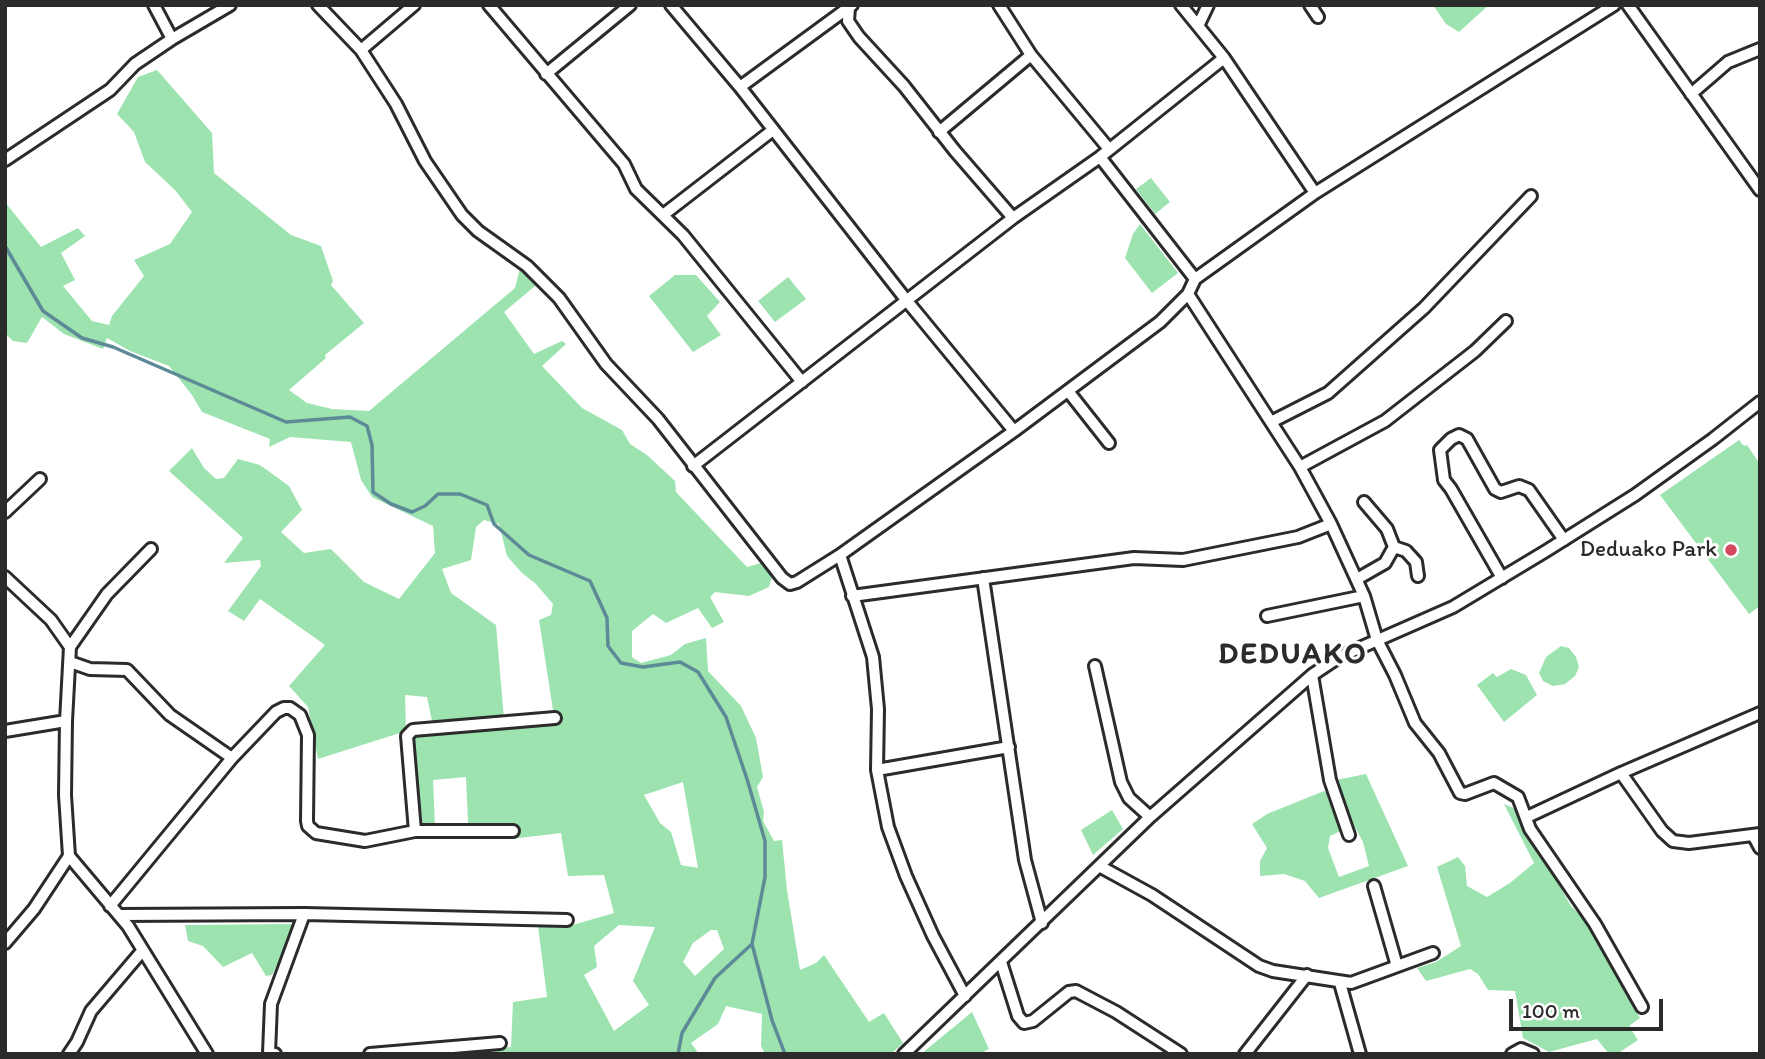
<!DOCTYPE html>
<style>
body{margin:0}
#map{position:relative;width:1765px;height:1059px;overflow:hidden;background:#fff;font-family:Itim,sans-serif}
canvas{display:block}
.frame{position:absolute;inset:0;border:7px solid #2b2b2b;pointer-events:none}
.scale{position:absolute;left:1509px;top:999px;width:154px;height:32px;box-sizing:border-box;border:4px solid #2b2b2b;border-top:0;padding-left:9px;font-size:21px;line-height:24px;white-space:nowrap;color:#2b2b2b;-webkit-text-stroke:5px #fff;paint-order:stroke}
</style>
<div id="map">
<canvas width="1765" height="1059"></canvas>
<div class="frame"></div>
<div class="scale">100 m</div>
</div>
<script>
const g = document.querySelector('canvas').getContext('2d');
g.lineJoin = 'round';
function fill(path, color) {
  g.fillStyle = color;
  g.fill(path, 'evenodd');
}
function shape(rows) {
  const path = new Path2D();
  for (const r of rows) {
    path.moveTo(r[0], r[1]);
    for (let i = 2; i < r.length; i += 2) path.lineTo(r[i], r[i + 1]);
  }
  return path;
}
function strokePath(path, color, width, dash) {
  g.strokeStyle = color;
  g.lineWidth = width;
  g.lineCap = dash ? 'butt' : 'round';
  g.setLineDash(dash || []);
  g.stroke(path);
}
function drawText(font, color, halo, rows, align = 'center') {
  g.font = font + ' Itim,sans-serif';
  g.lineWidth = 6;
  g.setLineDash([]);
  g.textBaseline = 'middle';
  g.strokeStyle = halo;
  g.fillStyle = color;
  for (const [text, x, y, turn = 0] of rows) {
    g.save();
    g.translate(x, y);
    g.rotate((+turn || 0) * Math.PI / 180);
    g.textAlign = isNaN(turn) ? turn : align;
    if (halo) g.strokeText(text, 0, 0);
    g.fillText(text, 0, 0);
    g.restore();
  }
}
fill(shape([
 [1433,5,1489,5,1459,32,1446,24],
 [157,70,212,133,214,173,291,235,321,246,333,281,331,285,364,323,325,355,326,358,289,390,307,403,332,409,369,411,515,288,521,264,541,281,504,312,534,354,562,341,566,344,542,366,582,408,622,430,630,444,647,455,675,481,676,492,747,567,761,563,772,577,769,587,749,596,715,592,710,597,724,622,712,628,698,608,666,623,653,614,632,631,632,657,641,663,671,655,685,644,706,638,708,671,741,706,756,738,763,777,757,787,764,812,763,821,774,841,782,840,787,890,800,970,816,963,824,955,869,1022,884,1013,903,1043,891,1054,765,1054,761,1046,762,1014,726,1006,718,1024,691,1043,699,1054,442,1054,511,1047,513,1002,547,997,538,926,569,926,614,913,604,875,568,876,561,833,511,839,468,823,466,777,433,780,435,826,423,826,412,738,416,732,555,723,539,620,551,615,553,604,536,584,522,573,507,556,499,524,484,520,476,527,471,560,442,569,451,593,496,625,504,719,432,721,427,697,405,695,406,731,318,759,308,707,289,686,325,645,260,599,244,621,228,611,261,566,260,560,224,563,243,538,169,471,192,448,204,468,216,479,224,478,238,459,260,465,289,486,302,510,281,532,304,553,331,549,364,582,399,599,435,553,433,526,372,497,361,480,351,442,290,437,269,447,270,439,202,412,192,395,169,366,130,351,107,338,103,349,64,334,42,317,27,343,13,341,5,333,5,202,41,247,78,228,85,236,61,253,75,280,63,286,92,321,109,325,112,316,144,276,134,260,170,244,192,212,175,190,145,162,134,132,117,114,138,77],
 [683,782,698,868,681,865,671,832,660,823,644,795],
 [619,925,655,927,633,981,649,1005,614,1031,584,975,597,967,594,946],
 [711,930,717,930,724,949,695,976,683,962,693,943],
 [1151,178,1170,202,1155,214,1136,189],
 [1140,224,1178,273,1152,293,1125,258,1133,234],
 [675,275,696,275,720,302,707,316,721,335,693,352,649,296],
 [788,277,806,299,775,322,758,301],
 [1739,440,1744,446,1747,445,1760,464,1760,606,1749,614,1660,495],
 [1561,646,1569,648,1576,657,1579,667,1575,676,1565,684,1553,686,1543,681,1539,673,1546,657],
 [1511,669,1526,675,1537,695,1504,722,1477,685,1493,673,1497,677],
 [1366,774,1408,866,1319,898,1305,881,1284,874,1260,876,1260,861,1267,848,1252,824,1267,814,1324,791,1333,796,1345,829,1330,836,1328,848,1339,877,1369,866,1363,842,1334,788,1336,780],
 [1504,804,1516,809,1571,906,1585,920,1640,1018,1629,1026,1638,1040,1617,1054,1609,1054,1597,1039,1549,1052,1523,1038,1515,991,1488,990,1478,974,1470,969,1426,981,1417,968,1436,962,1461,946,1437,867,1458,857,1465,866,1467,886,1487,897,1510,883,1534,863],
 [1112,810,1123,829,1093,855,1081,830],
 [297,924,272,975,266,976,252,953,223,967,203,946,188,941,185,925],
 [972,1012,989,1049,979,1054,921,1054]
]), '#9ce3b0');
strokePath(shape([
 [5,246,43,311,82,338,113,347,286,422,350,417,367,426,372,445,373,492,391,504,412,512,425,506,438,494,460,494,487,505,494,524,529,555,590,581,607,618,608,646,621,663,643,667,680,662,698,672,726,717,747,779,765,841,765,877,752,944,715,978,682,1033,678,1054],
 [752,944,772,1020,785,1054]
]), '#5c8a96', 3.5);
const minor = shape([
 [154,5,172,39],
 [318,5,361,50,396,104,425,161,462,215,478,231,527,266,559,298,606,364,658,419,782,578,790,584,797,582,840,555,1014,431,1160,322,1188,294,1195,279,1315,193],
 [489,5,624,164,636,189,683,235,802,382],
 [671,5,740,87,907,301,1014,431],
 [999,5,1031,55,1109,149],
 [1181,5,1224,58,1315,193,1614,5],
 [1310,5,1318,17],
 [1628,5,1760,190],
 [849,8,848,21,859,37,904,86,955,151,1013,218],
 [1198,26,1208,5],
 [361,50,414,5],
 [546,74,630,5],
 [740,87,852,5],
 [1691,94,1728,62,1760,49],
 [939,132,1031,55],
 [1100,157,1195,279],
 [5,160,110,90,135,64,172,39,230,5],
 [663,215,773,130],
 [1188,294,1300,467,1331,524,1364,596,1377,640,1395,675,1415,723,1439,753,1460,793,1465,794,1494,783,1518,797,1530,829,1595,924,1642,1007],
 [1068,391,1109,443],
 [1271,422,1328,393,1424,308,1531,196],
 [693,466,1013,218,1100,157,1224,58],
 [1300,467,1385,421,1475,351,1506,321],
 [5,512,40,479],
 [1394,547,1406,551,1416,562,1418,576],
 [840,555,873,657,878,709,877,770,888,827,906,876,933,936,965,996],
 [5,577,51,620,70,647],
 [983,578,1025,860,1042,923],
 [1502,578,1451,489,1444,480,1440,450,1451,439,1459,435,1467,439,1495,489,1501,492,1519,486,1529,490,1564,540],
 [1357,579,1385,563,1394,547,1387,529,1364,502],
 [852,596,1134,558,1183,560,1298,537,1331,524],
 [1267,616,1364,596],
 [70,662,90,669,127,670,170,715,232,758],
 [1095,666,1121,782,1129,798,1150,817],
 [1312,675,1330,780,1349,835],
 [5,731,66,721],
 [877,770,1009,747],
 [1621,773,1662,831,1673,841,1689,843,1760,834],
 [1527,817,1621,773,1760,713],
 [415,831,407,736,413,730,555,718],
 [1753,835,1760,848],
 [69,856,128,926,207,1054],
 [1101,867,1152,895,1259,966,1273,971,1351,983,1433,953],
 [1374,886,1397,966],
 [110,906,232,758,276,712,284,708,290,708,300,715,308,735,307,821,308,826,316,833,365,841,415,831,513,831],
 [119,915,304,914,567,920],
 [5,943,34,909,69,856,65,795,66,721,70,647,107,594,151,549],
 [1001,962,1018,1016,1024,1023,1033,1021,1069,992,1076,991,1116,1012,1181,1054],
 [1340,983,1360,1054],
 [69,1054,77,1042,91,1011,143,950],
 [275,1054,269,1053,271,1004,304,914],
 [370,1054,500,1043],
 [904,1054,1150,817,1312,675,1339,657,1453,607,1546,551,1635,495,1713,439,1760,402],
 [1245,1054,1307,975],
 [1512,1054,1521,1049,1533,1054]
]);
strokePath(minor, '#2b2b2b', 16);
strokePath(minor, '#fff', 10);
for (const [x, y, r, color] of [
 [1731,550,7,"#d1495b"]
]) {
  const dot = new Path2D();
  dot.arc(x, y, r, 0, 2 * Math.PI);
  g.fillStyle = color;
  g.fill(dot);
  strokePath(dot, '#fff', 2.5);
}
drawText('23px', '#2b2b2b', '#fff', [
 ["Deduako Park",1717,550]
], 'right');
g.letterSpacing = '2px';
drawText('bold 30px', '#2b2b2b', '#fff', [
 ["DEDUAKO",1293,655]
]);
g.letterSpacing = '0px';
</script>
